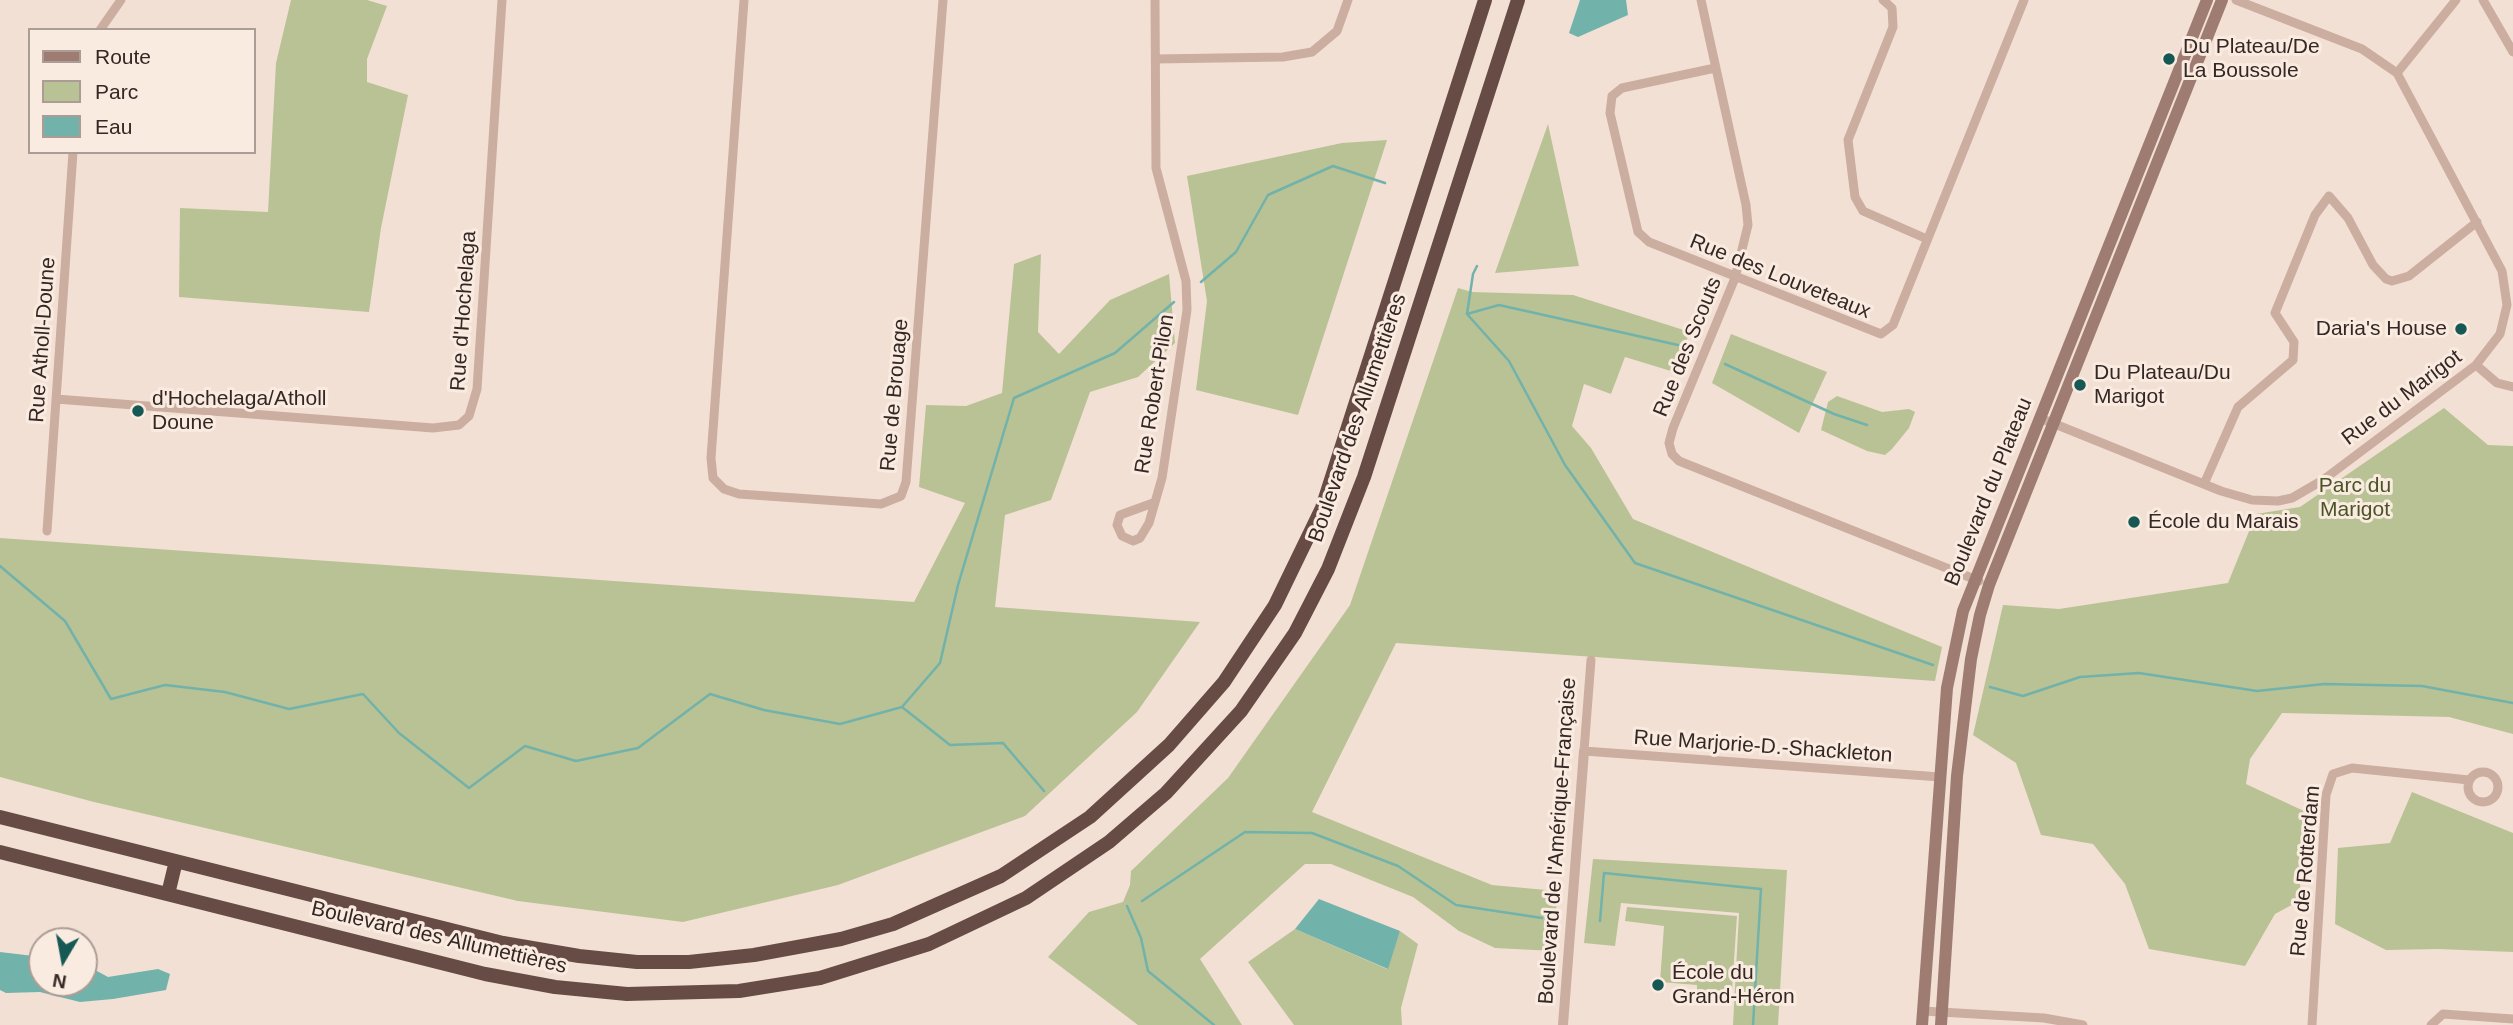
<!DOCTYPE html>
<meta charset="utf-8">
<style>
body{margin:0}
#map{position:relative;width:2513px;height:1025px;overflow:hidden;background:#f3e0d5;font-family:Helvetica,sans-serif}
canvas{display:block}
.legend{position:absolute;left:28px;top:28px;width:228px;height:126px;box-sizing:border-box;background:#faebe1;border:2px solid #ab9d95;margin:0;padding:9px 12px;list-style:none;font-size:21px;color:#342724}
.legend li{display:flex;align-items:center;gap:14px;height:35px}
.legend b{width:35px;border:2px solid #ab9d95}
.north{position:absolute;left:28px;top:927px;width:70px;height:70px;box-sizing:border-box;background:#faebe1;border:2px solid #ab9d95;border-radius:50%;rotate:190deg;font-size:19px;font-weight:700;line-height:28px;text-align:center;color:#342724}
.north::after{content:'';display:block;margin:auto;width:24px;height:32px;background:#165954;clip-path:polygon(50% 0,100% 100%,50% 72%,0 100%)}
</style>
<div id="map">
<canvas width="2513" height="1025"></canvas>
<ul class="legend">
<li><b style="height:9px;background:#9f7c71"></b>Route</li>
<li><b style="height:19px;background:#b9c294"></b>Parc</li>
<li><b style="height:19px;background:#71b2ab"></b>Eau</li>
</ul>
<div class="north">N</div>
</div>
<script>
const g = document.querySelector('canvas').getContext('2d');
g.lineJoin = 'round';
function fill(path, color) {
  g.fillStyle = color;
  g.fill(path, 'evenodd');
}
function shape(rows) {
  const path = new Path2D();
  for (const r of rows) {
    if (r.length === 3) {
      path.moveTo(r[0] + r[2], r[1]);
      path.arc(r[0], r[1], r[2], 0, 2 * Math.PI);
      continue;
    }
    path.moveTo(r[0], r[1]);
    for (let i = 2; i < r.length; i += 2) path.lineTo(r[i], r[i + 1]);
  }
  return path;
}
function strokePath(path, color, width, dash) {
  g.strokeStyle = color;
  g.lineWidth = width;
  g.lineCap = dash ? 'butt' : 'round';
  g.setLineDash(dash || []);
  g.stroke(path);
}
function drawText(font, color, halo, rows, align = 'center') {
  g.font = font + ' Helvetica,sans-serif';
  g.lineWidth = 6;
  g.setLineDash([]);
  g.textBaseline = 'middle';
  g.strokeStyle = halo;
  g.fillStyle = color;
  for (const [text, x, y, turn = 0] of rows) {
    g.save();
    g.translate(x, y);
    g.rotate((+turn || 0) * Math.PI / 180);
    g.textAlign = isNaN(turn) ? turn : align;
    if (halo) g.strokeText(text, 0, 0);
    g.fillText(text, 0, 0);
    g.restore();
  }
}
fill(shape([
 [291,0,367,0,387,6,367,59,367,82,408,95,381,228,369,312,179,297,180,208,268,212,276,63],
 [1548,124,1579,266,1495,273],
 [1387,140,1298,415,1196,390,1207,301,1187,176,1342,143],
 [1041,254,1038,332,1059,354,1110,300,1169,274,1175,343,1138,377,1090,392,1051,500,1005,515,995,607,1200,622,1137,712,1025,816,838,885,683,922,518,901,94,802,0,777,0,538,914,602,965,503,919,487,926,405,966,406,1002,393,1014,264],
 [1458,288,1472,292,1573,295,1690,332,1674,372,1625,357,1611,394,1584,384,1572,426,1591,448,1633,519,1942,647,1935,681,1396,643,1312,812,1492,885,1557,891,1554,951,1495,948,1459,931,1413,897,1331,864,1305,864,1200,959,1242,1025,1138,1025,1048,957,1089,912,1123,902,1130,885,1131,871,1228,778,1350,605],
 [1731,334,1827,372,1799,433,1712,383],
 [1837,396,1882,412,1909,409,1915,412,1909,428,1892,449,1885,455,1867,451,1821,430,1828,402],
 [2444,408,2488,445,2513,446,2513,734,2449,717,2282,713,2250,759,2246,784,2306,812,2299,901,2275,914,2245,966,2149,949,2125,884,2093,844,2041,835,2016,763,1973,735,2003,605,2059,609,2228,583,2256,514,2300,507],
 [2412,792,2513,833,2513,952,2438,949,2386,950,2335,924,2338,848,2390,843],
 [1593,859,1787,870,1778,1025,1733,1025,1739,913,1621,903,1615,946,1584,943],
 [1627,907,1737,916,1731,1005,1697,1002,1697,985,1660,982,1664,926,1625,921],
 [1295,929,1387,969,1400,931,1418,944,1401,1008,1402,1025,1294,1025,1248,962]
]), '#b9c294');
fill(shape([
 [1580,0,1626,0,1628,15,1578,37,1569,33],
 [1319,899,1400,931,1388,969,1295,929],
 [0,952,42,957,42,983,84,983,84,964,108,977,158,969,170,974,166,990,113,999,80,1002,40,992,6,993,0,990]
]), '#71b2ab');
strokePath(shape([
 [1477,266,1473,274,1467,314,1509,361,1565,465,1635,563,1933,665],
 [1201,282,1236,252,1268,195,1333,166,1385,183],
 [1467,314,1499,305,1678,345],
 [1725,364,1834,414,1867,425],
 [0,566,65,621,111,699,165,685,225,692,289,709,363,694,399,733,469,788,525,746,576,761,638,748,710,694,764,710,840,724,902,707,950,745,1003,743,1044,791],
 [1990,687,2023,696,2080,677,2139,673,2257,691,2324,684,2422,686,2513,703],
 [902,707,940,663,958,585,1014,398,1115,353,1174,302],
 [1142,901,1245,832,1312,833,1398,866,1456,905,1542,918],
 [1127,906,1141,938,1148,971,1214,1025],
 [1600,921,1604,873,1761,889,1753,1025]
]), '#71b2ab', 2.5);
strokePath(shape([
 [744,0,711,458,713,478,724,489,739,494,881,504,901,496,906,482,943,0],
 [1701,0,1746,205,1748,225,1735,278,1673,428,1669,443,1672,454,1679,461,1979,581],
 [1883,0,1892,8,1893,27,1848,140,1855,197,1863,211,1927,239],
 [2483,0,2513,52],
 [100,30,121,0],
 [1156,59,1283,57,1312,52,1337,31,1348,0],
 [1715,68,1622,88,1612,96,1610,113,1638,232,1649,242,1881,334,1893,325,2024,0],
 [2397,73,2456,0],
 [2476,365,2497,383,2513,387],
 [56,399,433,428,459,425,469,416,477,389,502,0],
 [2040,418,2221,491,2252,500,2278,501,2292,498,2323,480,2476,365,2500,334,2507,305,2502,271,2397,73,2362,49,2236,0],
 [2204,484,2238,407,2293,360,2294,342,2275,313,2315,215,2329,196,2348,218,2373,265,2386,279,2392,281,2409,276,2477,222],
 [1153,503,1120,515,1117,525,1122,536,1133,541,1140,538,1149,523,1162,478,1187,310,1186,281,1156,168,1155,0],
 [47,531,73,152],
 [1591,660,1584,751,1940,777],
 [2483,787,15],
 [1923,1011,2044,1018,2083,1025],
 [2312,1025,2326,795,2333,774,2352,768,2469,780],
 [2431,1025,2443,1014,2513,1019]
]), '#cbaea0', 9);
strokePath(shape([
 [1563,1025,1584,751]
]), '#cbaea0', 10);
strokePath(shape([
 [1922,1025,1947,688,1963,611,2207,0],
 [1941,1025,1957,776,1971,659,1980,615,1989,585,2222,0]
]), '#9f7c71', 12);
strokePath(shape([
 [0,817,503,943,579,956,637,962,689,962,754,955,841,939,893,924,1001,876,1090,817,1169,745,1224,682,1275,605,1322,508,1485,0],
 [0,852,485,974,555,987,627,994,739,991,820,978,929,944,1026,898,1109,842,1166,793,1241,711,1295,633,1328,569,1364,477,1518,0],
 [168,894,176,861]
]), '#674c46', 14);
for (const [x, y, r, color] of [
 [2169,59,7,"#165954"],
 [2461,329,7,"#165954"],
 [2080,385,7,"#165954"],
 [138,411,7,"#165954"],
 [2134,522,7,"#165954"],
 [1658,985,7,"#165954"]
]) {
  const dot = new Path2D();
  dot.arc(x, y, r, 0, 2 * Math.PI);
  g.fillStyle = color;
  g.fill(dot);
  strokePath(dot, '#faebe1', 2.5);
}
drawText('21px', '#342724', '#faebe1', [
 ["Du Plateau/De",2183,47],
 ["La Boussole",2183,71],
 ["Daria's House",2447,329,"right"],
 ["Du Plateau/Du",2094,373],
 ["Marigot",2094,397],
 ["d'Hochelaga/Atholl",152,399],
 ["Doune",152,423],
 ["École du Marais",2148,522],
 ["École du",1672,973],
 ["Grand-Héron",1672,997]
], 'left');
drawText('21px', '#342724', '#faebe1', [
 ["Rue des Louveteaux",1780,277,22],
 ["Rue d'Hochelaga",464,311,-86],
 ["Rue Atholl-Doune",43,340,-86],
 ["Rue des Scouts",1688,347,-68],
 ["Rue Robert-Pilon",1155,394,-81],
 ["Rue de Brouage",895,395,-85],
 ["Rue du Marigot",2402,398,-37],
 ["Boulevard des Allumettières",1358,418,-71],
 ["Boulevard du Plateau",1989,492,-68],
 ["Rue Marjorie-D.-Shackleton",1763,747,4],
 ["Boulevard de l'Amérique-Française",1558,841,-86],
 ["Rue de Rotterdam",2306,871,-85],
 ["Boulevard des Allumettières",439,938,13]
]);
drawText('21px', '#4a5426', '#faebe1', [
 ["Parc du",2355,486],
 ["Marigot",2355,510]
]);
</script>
